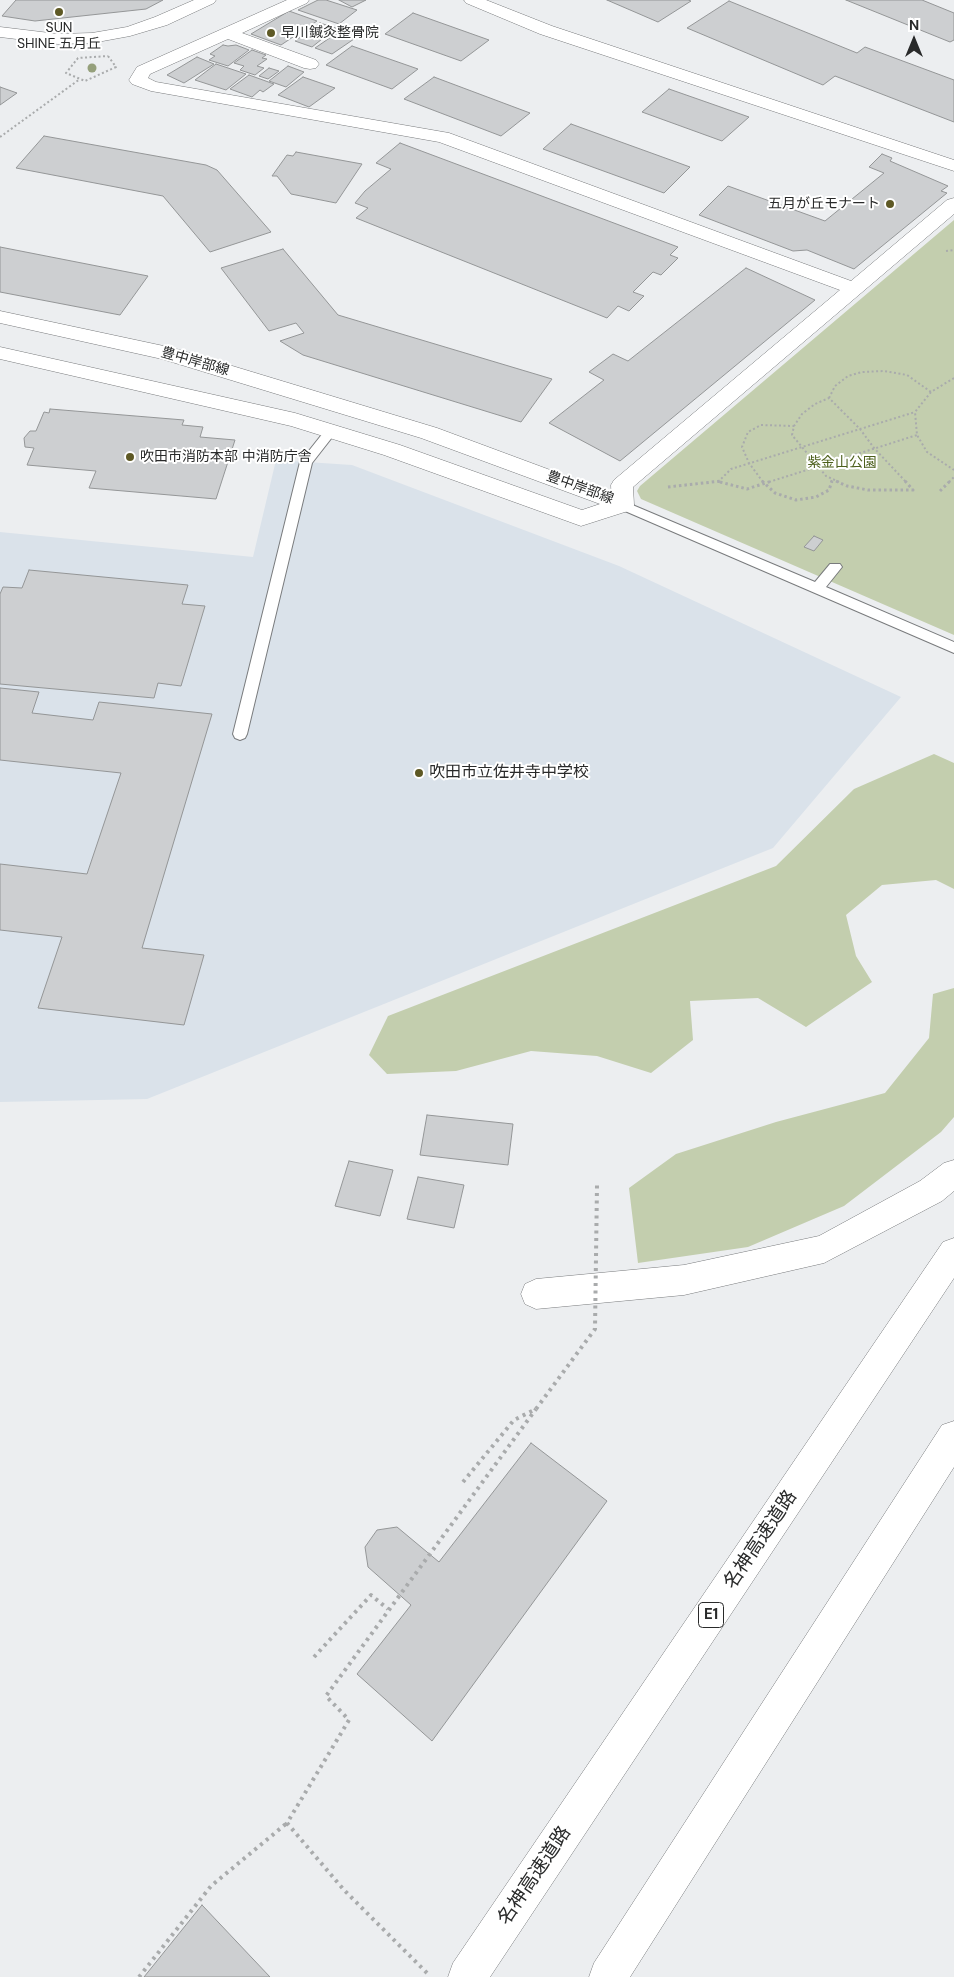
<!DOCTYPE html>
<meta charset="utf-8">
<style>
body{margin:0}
#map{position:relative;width:954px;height:1977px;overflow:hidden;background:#eceef0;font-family:"DM Sans",sans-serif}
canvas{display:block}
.north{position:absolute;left:889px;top:15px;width:50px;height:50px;-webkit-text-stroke:4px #fff;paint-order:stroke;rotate:0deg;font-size:14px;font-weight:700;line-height:20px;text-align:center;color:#292a2a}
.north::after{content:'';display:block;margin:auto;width:18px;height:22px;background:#292a2a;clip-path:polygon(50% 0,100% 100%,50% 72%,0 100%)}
</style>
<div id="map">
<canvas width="954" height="1977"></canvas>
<div class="north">N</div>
</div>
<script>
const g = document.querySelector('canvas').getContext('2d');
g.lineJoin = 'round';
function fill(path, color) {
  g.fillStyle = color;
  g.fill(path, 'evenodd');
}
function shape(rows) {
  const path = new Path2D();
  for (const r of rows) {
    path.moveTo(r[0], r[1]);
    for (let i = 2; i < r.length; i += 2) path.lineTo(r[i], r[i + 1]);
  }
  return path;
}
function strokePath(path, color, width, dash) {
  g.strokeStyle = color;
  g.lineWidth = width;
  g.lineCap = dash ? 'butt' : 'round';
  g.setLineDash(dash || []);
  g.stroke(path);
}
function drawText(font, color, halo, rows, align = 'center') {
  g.font = font + ' "DM Sans","Noto Sans JP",sans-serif';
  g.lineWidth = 4;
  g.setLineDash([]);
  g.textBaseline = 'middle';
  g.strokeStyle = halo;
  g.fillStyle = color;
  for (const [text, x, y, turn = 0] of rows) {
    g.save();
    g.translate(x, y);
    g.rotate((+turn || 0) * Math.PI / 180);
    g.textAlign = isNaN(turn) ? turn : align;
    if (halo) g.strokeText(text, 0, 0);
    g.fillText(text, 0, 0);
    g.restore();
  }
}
fill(shape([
 [276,460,352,465,619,566,901,697,773,848,147,1099,0,1102,0,532,253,557]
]), '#dae2ea');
fill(shape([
 [954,220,954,635,641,499,637,491,640,486],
 [934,754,954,763,954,889,936,880,882,885,846,915,856,956,872,982,806,1027,758,998,690,1001,693,1040,651,1073,597,1056,531,1051,456,1071,387,1074,369,1055,388,1016,776,866,854,789],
 [954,988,954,1117,941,1132,844,1206,748,1247,638,1263,629,1188,676,1154,776,1122,885,1093,929,1038,933,994]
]), '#c3ceae');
const building = shape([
 [16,0,163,0,146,9,35,21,2,16,16,0],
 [318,0,326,0,357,10,339,24,298,10,318,0],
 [339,0,366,0,352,7,339,0],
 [607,0,688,0,691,1,658,22,607,0],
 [846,0,922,0,954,13,954,40,950,42,846,0],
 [729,1,857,53,865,47,954,80,954,122,835,76,823,85,687,28,729,1],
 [289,11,317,21,281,45,251,34,289,11],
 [413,13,489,40,461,61,385,34,413,13],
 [320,23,336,28,312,47,295,41,320,23],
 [337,33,354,39,332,54,315,48,337,33],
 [223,45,228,46,236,45,249,50,228,66,209,60,215,56,210,54,223,45],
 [352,46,418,69,392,89,326,65,352,46],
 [252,50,266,55,262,58,267,59,257,66,264,68,255,75,240,70,244,66,234,63,252,50],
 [197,57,214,64,184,83,167,75,197,57],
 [216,64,246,74,226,90,195,80,216,64],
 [288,66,304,72,286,87,269,81,288,66],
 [269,68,279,71,268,79,259,76,269,68],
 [249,75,274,84,263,92,260,90,252,97,230,89,249,75],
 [303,77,335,88,309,107,278,95,303,77],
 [434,77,530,113,501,136,404,99,434,77],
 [0,87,17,93,0,105,0,87],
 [669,89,749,117,722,141,642,112,669,89],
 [571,124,690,167,664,193,543,149,571,124],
 [44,136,206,165,217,170,271,232,210,252,163,196,16,168,44,136],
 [400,143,678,247,670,255,678,258,661,275,653,272,633,292,644,296,629,311,618,306,607,318,356,218,368,208,355,203,365,191,391,169,376,163,400,143],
 [296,152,362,164,336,203,291,194,277,176,272,176,287,155,293,156,296,152],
 [882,154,892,158,890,161,948,186,941,191,947,193,854,269,807,250,793,251,699,215,728,186,825,221,884,173,869,167,882,154],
 [0,247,148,276,120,315,0,292,0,247],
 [283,249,338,315,552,379,521,422,303,355,280,341,304,333,296,323,269,331,221,268,283,249],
 [746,268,815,300,620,461,549,423,604,380,589,372,613,354,628,361,746,268],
 [50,409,184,420,182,425,203,427,200,437,235,440,216,499,89,488,96,471,27,465,34,448,25,447,24,438,30,431,36,431,44,412,49,413,50,409],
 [814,536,823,540,814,551,804,547,814,536],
 [29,570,188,585,182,604,205,606,181,686,158,683,154,698,0,684,0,594,3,587,22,588,29,570],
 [0,688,39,692,32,713,93,720,99,702,212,714,142,948,204,955,184,1025,38,1008,62,937,0,930,0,864,87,874,121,773,0,760,0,688],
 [427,1115,513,1124,508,1165,420,1155,427,1115],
 [349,1161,393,1170,380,1216,335,1206,349,1161],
 [418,1177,464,1185,454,1228,407,1219,418,1177],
 [531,1443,607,1501,432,1741,357,1674,411,1605,368,1567,365,1547,377,1530,397,1527,439,1562,531,1443],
 [202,1905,270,1977,144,1977,202,1905]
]);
fill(building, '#cdcfd1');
strokePath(building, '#949697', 1);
const service = shape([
 [331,427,337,431,312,463,247,734,245,738,240,740,235,738,233,734,300,462,327,428,331,427],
 [623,501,815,582,830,564,840,564,842,567,826,587,954,642,954,653,618,508,616,505,618,502,623,501]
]);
const minor = shape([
 [287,0,309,0,307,3,242,33,316,60,319,64,316,68,310,69,304,68,228,39,150,74,148,78,156,82,449,133,851,281,947,200,954,198,954,214,633,487,634,505,631,510,623,512,615,510,612,505,611,485,614,480,840,290,439,142,151,91,132,84,129,80,137,67,287,0],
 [464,0,486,0,552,26,954,160,954,171,540,34,466,3,464,0]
]);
const tertiary = shape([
 [194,0,216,0,214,3,167,25,130,36,92,43,58,44,0,37,0,27,58,34,92,33,127,27,155,17,194,0],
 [0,311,173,348,437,428,631,500,634,505,631,510,581,526,384,455,291,426,0,359,0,347,295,413,400,445,582,510,600,504,421,438,162,359,0,323,0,311]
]);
const motorway = shape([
 [954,1160,954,1191,942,1201,824,1263,684,1295,536,1309,525,1304,521,1294,525,1284,536,1279,684,1265,819,1236,920,1181,944,1163,954,1160],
 [954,1238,954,1278,490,1977,448,1977,453,1963,943,1242,954,1238],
 [954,1421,954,1467,630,1977,589,1977,594,1963,942,1425,954,1421]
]);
strokePath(service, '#797b7d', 2);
strokePath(minor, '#797b7d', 1);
strokePath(tertiary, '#797b7d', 1);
strokePath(motorway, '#797b7d', 1);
strokePath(shape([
 [108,56,116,67,85,81,66,73,78,58,108,56],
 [0,137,80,79],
 [946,251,954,250],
 [954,378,931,392,915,412,917,435,927,452,954,470],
 [829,398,835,386,848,376,862,372,884,371,907,375,931,392],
 [718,482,731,469,915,412],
 [763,482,749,463,742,447,748,432,761,425,794,426],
 [769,482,917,435],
 [831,482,832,480],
 [839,482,826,476,792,435,794,426,802,414,815,404,829,398,860,429,874,448,906,482],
 [949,482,954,477]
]), '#a9abac', 2, [2, 2.5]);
strokePath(shape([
 [762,481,775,493,796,500,816,497,829,490,832,481],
 [836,481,847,486,868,490,913,490,905,481],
 [720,482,747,489,772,481],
 [668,487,721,481],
 [940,491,950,481]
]), '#a9abac', 3, [2.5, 3]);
strokePath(shape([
 [463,1482,514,1420,534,1410],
 [314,1657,371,1595,388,1609],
 [427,1973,344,1890,287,1823,349,1720,326,1696,536,1409],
 [139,1977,211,1886,287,1823]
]), '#a9abac', 4, [3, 4.5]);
fill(service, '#fff');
fill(minor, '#fff');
fill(tertiary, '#fff');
fill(motorway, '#fff');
strokePath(shape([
 [536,1409,595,1329,597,1185]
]), '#a9abac', 4, [3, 4.5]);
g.fillStyle = '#95a07b';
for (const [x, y] of [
 [92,68]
]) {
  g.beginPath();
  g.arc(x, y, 4.5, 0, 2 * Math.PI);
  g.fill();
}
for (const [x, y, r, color] of [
 [59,12,5,"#5e5925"],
 [271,33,5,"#5e5925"],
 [890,204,5,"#5e5925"],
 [130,457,5,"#5e5925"],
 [419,773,5,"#5e5925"]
]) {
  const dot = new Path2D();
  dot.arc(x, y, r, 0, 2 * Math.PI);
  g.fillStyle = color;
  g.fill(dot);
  strokePath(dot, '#fff', 2);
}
drawText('14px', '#292a2a', '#fff', [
 ["SUN",59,28,"center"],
 ["SHINE 五月丘",59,44,"center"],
 ["早川鍼灸整骨院",281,33],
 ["五月が丘モナート",880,204,"right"],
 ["吹田市消防本部 中消防庁舎",140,457]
], 'left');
drawText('14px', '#292a2a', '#fff', [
 ["豊中岸部線",195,362,16],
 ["豊中岸部線",580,488,20]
]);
drawText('14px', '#4d601c', '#fff', [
 ["紫金山公園",842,463]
]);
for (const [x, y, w] of [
 [711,1615,25]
]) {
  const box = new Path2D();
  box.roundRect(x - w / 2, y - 12.5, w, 25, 4);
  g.fillStyle = '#fff';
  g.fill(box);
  strokePath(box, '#292a2a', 1);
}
drawText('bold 15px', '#292a2a', null, [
 ["E1",711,1615]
]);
drawText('16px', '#292a2a', '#fff', [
 ["吹田市立佐井寺中学校",429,773]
], 'left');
drawText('19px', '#292a2a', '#fff', [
 ["名神高速道路",761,1540,-56],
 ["名神高速道路",535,1876,-56]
]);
</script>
